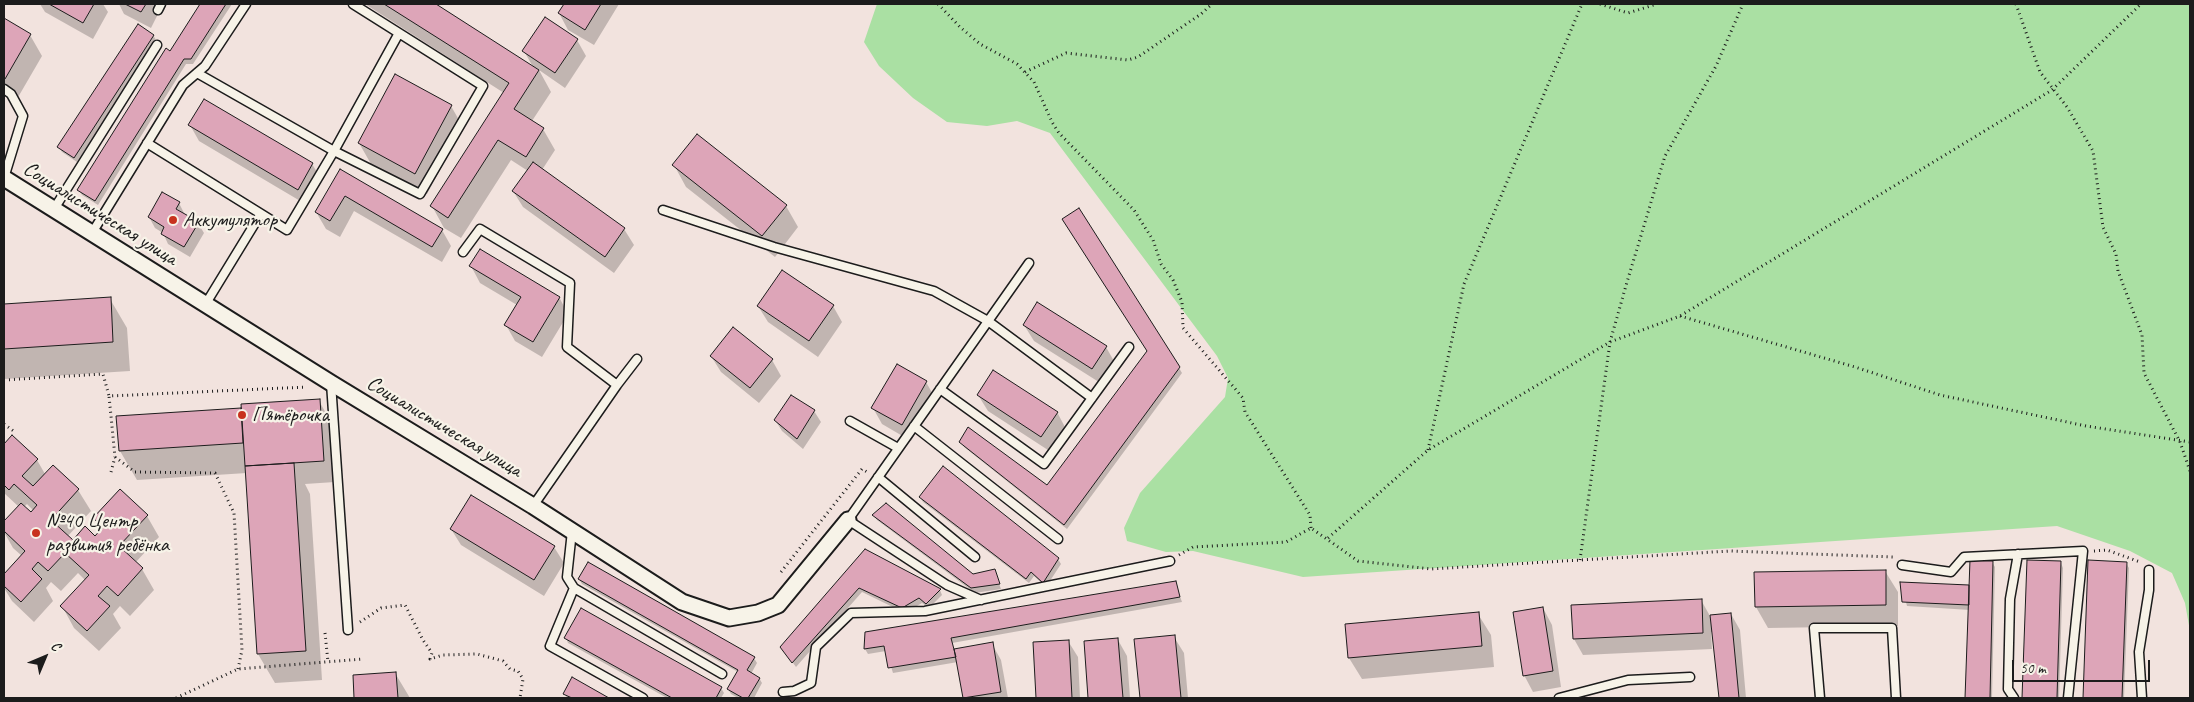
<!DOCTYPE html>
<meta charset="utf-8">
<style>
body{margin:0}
#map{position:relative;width:2194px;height:702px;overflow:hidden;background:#f2e3de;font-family:Caveat,sans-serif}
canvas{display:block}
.frame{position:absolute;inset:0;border:5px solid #1c1c1c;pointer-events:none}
.north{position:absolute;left:20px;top:632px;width:50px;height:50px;-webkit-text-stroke:4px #f7f3e8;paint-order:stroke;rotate:45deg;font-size:14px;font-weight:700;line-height:20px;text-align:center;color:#1c1c1c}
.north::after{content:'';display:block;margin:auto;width:18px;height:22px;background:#1c1c1c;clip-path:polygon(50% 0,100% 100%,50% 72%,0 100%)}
.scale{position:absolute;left:2012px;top:660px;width:138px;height:22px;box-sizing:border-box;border:2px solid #1c1c1c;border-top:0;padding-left:6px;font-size:15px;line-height:18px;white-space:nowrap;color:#1c1c1c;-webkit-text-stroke:4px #f7f3e8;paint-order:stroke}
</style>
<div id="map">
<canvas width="2194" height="702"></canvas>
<div class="frame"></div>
<div class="north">С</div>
<div class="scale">50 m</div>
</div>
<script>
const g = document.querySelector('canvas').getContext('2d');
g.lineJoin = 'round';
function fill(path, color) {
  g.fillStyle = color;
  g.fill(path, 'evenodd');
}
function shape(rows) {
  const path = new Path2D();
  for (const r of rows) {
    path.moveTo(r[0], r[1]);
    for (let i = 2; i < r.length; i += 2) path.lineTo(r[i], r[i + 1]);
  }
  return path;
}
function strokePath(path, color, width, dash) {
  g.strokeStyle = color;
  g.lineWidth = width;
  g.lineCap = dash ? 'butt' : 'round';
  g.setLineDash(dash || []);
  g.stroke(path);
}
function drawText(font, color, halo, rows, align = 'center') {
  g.font = font + ' Caveat,sans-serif';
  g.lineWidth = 4.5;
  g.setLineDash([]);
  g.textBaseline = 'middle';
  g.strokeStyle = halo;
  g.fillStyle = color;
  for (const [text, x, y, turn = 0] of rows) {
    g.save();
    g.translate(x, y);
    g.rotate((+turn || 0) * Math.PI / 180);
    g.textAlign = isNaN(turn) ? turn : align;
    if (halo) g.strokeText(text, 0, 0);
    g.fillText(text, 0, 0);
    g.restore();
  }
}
fill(shape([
 [877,4,2190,4,2190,631,2185,603,2172,573,2130,551,2057,526,1303,577,1193,551,1166,552,1127,541,1124,528,1140,493,1225,397,1228,378,1217,356,1050,133,1017,121,987,126,947,122,913,98,879,66,864,42]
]), '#aae0a3');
fill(shape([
 [40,4,103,4,108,12,93,39,45,12],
 [119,4,163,4,151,28,124,14],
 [202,4,232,4,193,64,186,64,98,205,82,195,79,190],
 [365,4,434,4,533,67,524,51,577,40,586,56,565,88,539,70,551,92,532,121,543,129,555,150,542,170,624,229,634,245,614,273,523,207,513,191,528,171,511,160,461,238,444,228,432,206,504,93],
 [565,4,619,4,594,45,568,30,559,13],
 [4,19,30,35,42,56,17,99,4,91],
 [153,35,156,40,77,162,62,152,59,147],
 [204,100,312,164,322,180,307,205,199,141,190,125],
 [451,106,463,127,427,194,371,164,359,143],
 [674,165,786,206,798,227,775,257,686,187],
 [341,171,442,230,451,246,442,262,354,211,340,237,326,229,316,212],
 [179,203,185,215,198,223,204,233,190,257,168,244,163,233,155,228,149,217],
 [471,266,559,297,568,314,542,357,515,341,506,325,517,305,480,283],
 [110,299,127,328,130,371,4,379,4,306],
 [758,306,833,306,842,322,818,357,768,322],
 [1024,325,1106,347,1115,363,1102,384,1034,341],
 [711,356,772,360,781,376,759,403,721,372],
 [1179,368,1182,373,1067,529,964,447,961,442,1048,487],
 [926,382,935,398,911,441,882,424,873,408],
 [978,395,1057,412,1066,429,1051,452,988,411],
 [792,396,814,411,821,422,803,449,782,431,775,420],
 [319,401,331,422,335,482,305,484,310,494,322,680,275,683,258,654,247,473,137,480,120,451,118,417,241,409,243,412],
 [12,437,37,460,45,474,53,466,78,490,91,511,67,537,73,542,95,537,102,531,95,518,147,516,159,537,135,563,142,569,154,590,130,616,120,606,113,614,121,628,99,651,74,628,62,606,86,581,78,573,61,591,51,582,46,588,53,601,34,622,12,601,4,588,4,576,22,556,13,548,4,532,4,523,19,507,4,493,4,446],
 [27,504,34,511,31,514,24,507],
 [943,468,1058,559,1061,564,1046,587,1034,576,1029,583,923,502,920,497],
 [874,516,973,575,994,570,1001,589,975,593,877,520],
 [451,529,554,547,564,563,544,596,461,545],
 [865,551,940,590,942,595,929,608,922,603,905,613,862,592,796,667,785,652],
 [1992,562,1995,567,1992,698,1966,698,1970,610,1907,606,1901,583,1970,586],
 [2089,562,2126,563,2129,568,2124,698,2084,698],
 [2061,563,2063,568,2059,698,2024,698],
 [1885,571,1898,592,1898,626,1768,628,1756,607],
 [579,579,754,658,757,663,751,674,759,678,762,683,754,698,738,698,731,694,728,689,738,672,582,584],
 [1175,582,1182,602,952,643,954,650,992,644,1001,660,1008,698,964,698,958,662,893,673,886,651,868,654,865,649,866,634],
 [1701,600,1710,616,1731,614,1740,630,1746,698,1720,698,1713,632,1711,632,1712,649,1583,655,1574,639,1572,607],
 [1543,608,1552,625,1561,687,1533,692,1524,675],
 [1478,614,1491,635,1494,667,1362,679,1349,658,1346,626],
 [1174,637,1184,653,1188,698,1141,698,1136,640],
 [566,638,721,688,724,693,721,698,667,698,568,643],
 [1118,640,1127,656,1130,698,1089,698,1085,642],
 [1068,641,1078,657,1080,698,1037,698,1034,643],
 [395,673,410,698,356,698,354,676],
 [573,679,607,698,567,698,565,694]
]), '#0003');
const building = shape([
 [49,4,94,4,83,23,49,4],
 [125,4,146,4,141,12,125,4],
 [200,4,226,4,191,59,184,59,95,201,77,190,166,48,170,51,200,4],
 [384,4,436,4,539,70,514,109,544,128,526,157,498,140,448,218,430,206,509,83,384,4],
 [564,4,601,4,585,30,558,13,564,4],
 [545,17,578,39,555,73,522,51,545,17],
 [4,18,31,34,5,79,4,78,4,18],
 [138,24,154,35,74,158,57,147,138,24],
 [395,74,452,105,415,174,358,143,395,74],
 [204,99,313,163,298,190,188,125,204,99],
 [697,134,787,205,762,236,672,165,697,134],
 [533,162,625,228,605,257,512,191,533,162],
 [340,169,443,229,432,247,345,196,330,221,315,212,340,169],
 [162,192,180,202,176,209,199,222,184,247,161,234,164,227,148,217,162,192],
 [1079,208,1180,367,1064,525,959,442,968,427,1047,485,1147,351,1062,219,1079,208],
 [480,249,560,297,533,342,504,325,521,297,469,266,480,249],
 [782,270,834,305,809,341,757,306,782,270],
 [111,297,113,342,4,349,4,304,111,297],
 [1037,302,1107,346,1092,369,1023,325,1037,302],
 [733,327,773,359,750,388,710,356,733,327],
 [897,364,927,381,902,425,871,408,897,364],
 [993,370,1058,412,1041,437,977,395,993,370],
 [791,395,815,410,797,439,774,420,791,395],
 [320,399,324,461,245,466,241,404,320,399],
 [241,408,243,443,119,451,116,416,241,408],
 [12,435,38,459,22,476,33,486,53,465,79,489,51,520,73,540,85,526,95,536,103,527,93,518,120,489,148,515,119,546,143,568,118,596,107,586,98,596,110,606,87,631,60,606,89,575,65,553,48,571,38,562,32,569,42,579,21,602,4,586,4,574,25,551,4,531,4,521,21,503,31,512,37,505,14,484,9,490,4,485,4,444,12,435],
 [294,463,306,651,257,654,245,466,294,463],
 [943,466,1059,558,1043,583,1031,572,1026,579,919,497,943,466],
 [471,495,555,546,534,580,450,529,471,495],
 [886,503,973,574,995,569,1000,584,971,588,872,515,886,503],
 [865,549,941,589,926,604,919,598,902,608,859,588,792,663,780,647,865,549],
 [1970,560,1993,561,1990,698,1965,698,1970,560],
 [2027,560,2061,561,2057,698,2022,698,2027,560],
 [2088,560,2127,562,2122,698,2083,698,2088,560],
 [588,562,755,657,747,670,760,678,748,698,743,698,727,689,738,670,578,579,588,562],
 [1886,570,1886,605,1755,607,1754,572,1886,570],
 [1176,581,1180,597,951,638,956,657,888,668,884,646,864,649,865,632,1176,581],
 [1900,582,1969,585,1969,605,1902,602,1900,582],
 [1702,599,1703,633,1573,639,1571,605,1702,599],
 [1543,607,1553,671,1523,676,1513,612,1543,607],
 [581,608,722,687,716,698,672,698,564,638,581,608],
 [1479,612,1482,646,1348,658,1345,624,1479,612],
 [1731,613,1739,698,1719,698,1710,615,1731,613],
 [1175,635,1181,698,1140,698,1134,639,1175,635],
 [1118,638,1123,698,1088,698,1084,641,1118,638],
 [1069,640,1072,698,1036,698,1033,642,1069,640],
 [993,642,1001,692,963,698,954,649,993,642],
 [396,672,398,698,354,698,353,675,396,672],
 [572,677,609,698,572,698,563,694,572,677]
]);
fill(building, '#dda5b8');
strokePath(building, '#1c1c1c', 1);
const lane = shape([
 [158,10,161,4],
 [197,73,334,151,420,194,483,86,353,4],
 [4,89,11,94,23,116,4,178],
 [147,143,287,230,334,151,399,33],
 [54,209,157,45],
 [663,210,774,247,934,291,988,321,1092,398],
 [92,233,183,85,205,66,246,4],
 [463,252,480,229,570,283,567,347,617,385,533,506],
 [205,305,260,215],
 [331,383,348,630],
 [617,385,637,359],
 [940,389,1044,464,1129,347],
 [850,421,898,448],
 [914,426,1058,539],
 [878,477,975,557],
 [572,531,567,577,574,588,550,646,643,698],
 [1902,565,1951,572,1964,557,2083,551,2068,698],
 [574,588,722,674],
 [981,600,947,585,848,520,1029,263],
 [783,692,794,691,811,683,816,647,851,613,925,611,1170,561],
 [1559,698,1628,680,1690,677],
 [1820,698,1814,628,1892,628,1896,698],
 [2014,698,2008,689,2010,599,2018,554],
 [2142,698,2139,652,2149,590,2149,570]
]);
const street = shape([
 [4,178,331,383,533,506,682,602,729,618,758,613,778,605,848,520]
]);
strokePath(lane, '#1c1c1c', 11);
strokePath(street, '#1c1c1c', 19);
strokePath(shape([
 [938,4,960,27,980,44,1017,64,1034,82,1052,122,1059,133,1134,210,1153,240,1161,264,1173,280,1182,302,1183,328,1243,398,1245,412,1310,515,1311,528],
 [1600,4,1628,13,1657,4],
 [2016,4,2040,72,2067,107,2093,151,2103,227,2116,254,2118,271,2142,335,2144,373,2180,442,2190,471],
 [1025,72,1066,53,1128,60,1138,57,1201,14,1212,4],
 [1680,316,1855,367,1940,395,2086,426,2190,442],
 [4,380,103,374,109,396],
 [4,424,15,432],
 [1428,450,1464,284,1582,4],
 [115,457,135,472,215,473,234,513,242,650,238,669],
 [111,472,115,457,109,396,307,387],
 [1328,538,1428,450,1610,342,1680,316,2052,90,2141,4],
 [2094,551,2107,550,2140,562],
 [1179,555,1193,547,1286,542,1311,528,1358,561,1431,569,1730,551,1893,557],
 [1580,560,1610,342,1627,282,1665,156,1716,66,1743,4],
 [781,572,862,469,867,472],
 [360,622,381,608,405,605,423,640,432,653,430,659,443,655,477,654,503,661,510,669,518,671,523,679,520,698],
 [325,633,328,662],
 [176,698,238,669,363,659]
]), '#1c1c1c', 3, [1, 4]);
strokePath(lane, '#f7f3e8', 8);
strokePath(street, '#f7f3e8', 15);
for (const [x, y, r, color] of [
 [173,220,5,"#c8321e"],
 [242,415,5,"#c8321e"],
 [36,533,5,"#c8321e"]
]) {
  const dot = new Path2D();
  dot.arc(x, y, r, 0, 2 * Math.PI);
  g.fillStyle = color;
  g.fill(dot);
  strokePath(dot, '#f7f3e8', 2);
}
drawText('21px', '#1c1c1c', '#f7f3e8', [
 ["Социалистическая улица",100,214,32],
 ["Социалистическая улица",444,427,31]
]);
drawText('21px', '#1c1c1c', '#f7f3e8', [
 ["Аккумулятор",183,220],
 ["Пятёрочка",252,415],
 ["№40 Центр",46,521],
 ["развития ребёнка",46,545]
], 'left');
</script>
